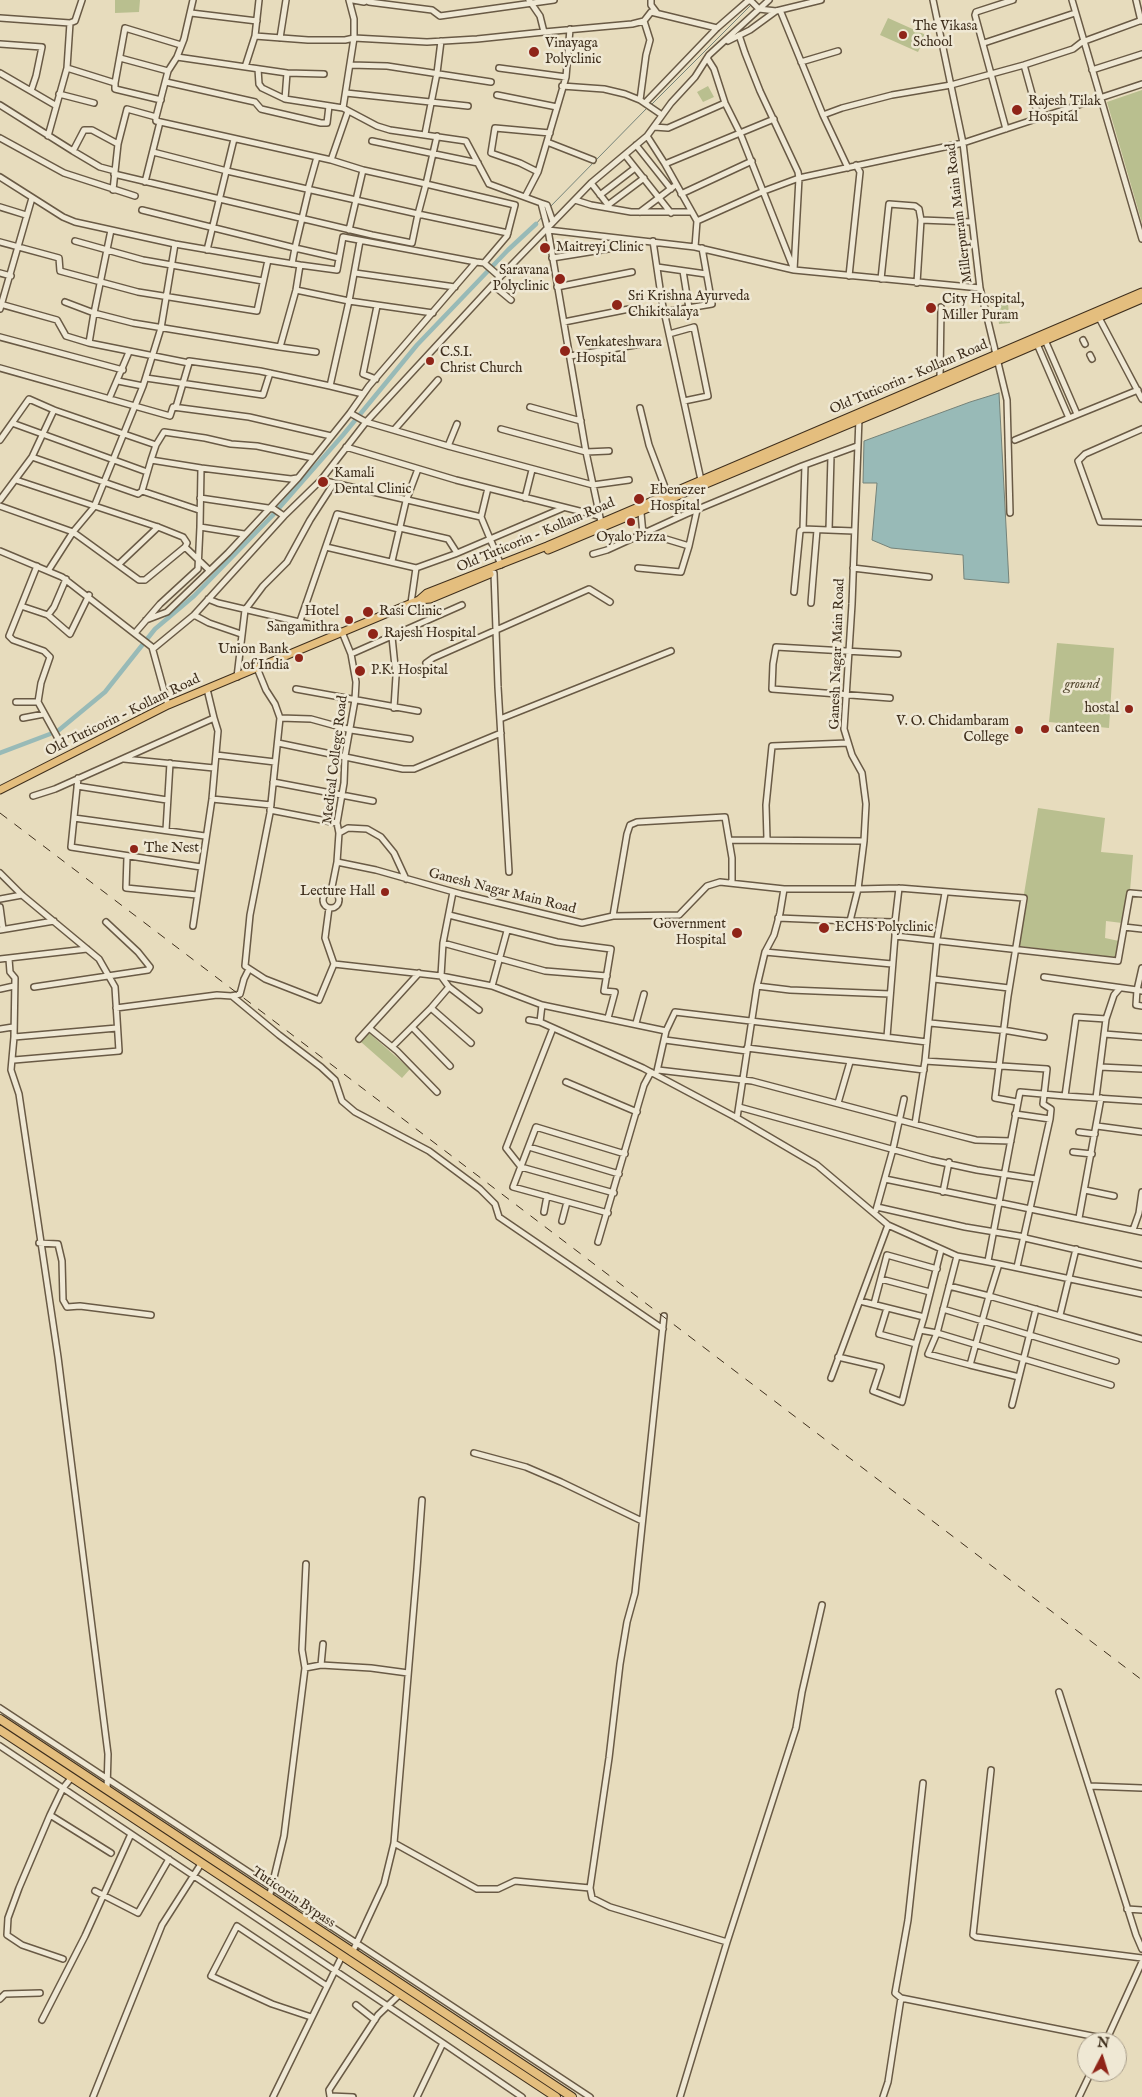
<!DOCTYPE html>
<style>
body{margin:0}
#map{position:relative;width:1142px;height:2097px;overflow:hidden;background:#e7dcbd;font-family:"IM FELL English",serif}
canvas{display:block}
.north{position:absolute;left:1077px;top:2032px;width:50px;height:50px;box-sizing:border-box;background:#efe8d4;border:1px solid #a99e8b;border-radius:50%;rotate:5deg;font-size:14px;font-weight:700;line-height:20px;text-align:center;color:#3f2f1d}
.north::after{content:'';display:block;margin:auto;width:18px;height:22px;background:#8f2418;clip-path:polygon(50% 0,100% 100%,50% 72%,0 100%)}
</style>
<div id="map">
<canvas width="1142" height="2097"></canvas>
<div class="north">N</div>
</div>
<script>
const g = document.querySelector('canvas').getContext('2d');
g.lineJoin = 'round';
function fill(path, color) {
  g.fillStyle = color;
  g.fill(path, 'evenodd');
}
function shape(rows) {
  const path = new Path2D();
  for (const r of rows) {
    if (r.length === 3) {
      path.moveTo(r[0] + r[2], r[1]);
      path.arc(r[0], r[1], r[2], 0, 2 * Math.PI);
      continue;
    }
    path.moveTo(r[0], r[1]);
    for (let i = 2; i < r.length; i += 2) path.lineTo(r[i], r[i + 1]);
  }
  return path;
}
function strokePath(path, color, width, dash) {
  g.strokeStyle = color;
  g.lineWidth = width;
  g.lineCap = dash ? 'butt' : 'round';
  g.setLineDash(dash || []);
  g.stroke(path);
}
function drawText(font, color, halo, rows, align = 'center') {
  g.font = font + ' "IM FELL English",serif';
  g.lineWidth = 5;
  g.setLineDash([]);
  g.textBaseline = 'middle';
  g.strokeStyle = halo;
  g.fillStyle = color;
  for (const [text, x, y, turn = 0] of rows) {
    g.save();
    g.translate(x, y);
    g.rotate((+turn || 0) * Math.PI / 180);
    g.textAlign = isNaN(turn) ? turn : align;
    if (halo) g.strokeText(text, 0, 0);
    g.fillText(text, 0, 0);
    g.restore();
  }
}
fill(shape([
 [115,0,140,0,139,12,115,13],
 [888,18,926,35,918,52,880,35],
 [708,86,714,97,703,102,697,92],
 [1142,90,1142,223,1107,102],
 [1008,304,1010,323,999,324,997,305],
 [1057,643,1114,648,1109,728,1049,722],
 [1038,808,1105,818,1101,852,1133,855,1130,891,1127,892,1122,923,1106,921,1105,938,1119,941,1115,957,1019,946,1027,898,1024,894],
 [369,1033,410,1069,402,1078,361,1042]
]), '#b9bf8f');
const water = shape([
 [999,393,1009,583,964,579,963,555,891,548,872,540,877,483,863,483,864,441,970,402,999,393]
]);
fill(water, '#98bab7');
strokePath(water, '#748279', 1);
strokePath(shape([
 [651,105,751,5],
 [549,208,648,107],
 [536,224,542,217]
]), '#748279', 1);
strokePath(shape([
 [59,730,105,692,155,629,194,596,272,516,343,435,417,345,508,250,536,224],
 [0,753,50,734]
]), '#98bab7', 4.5);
const minor = shape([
 [349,0,354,19,354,38,343,108,377,126,390,130,466,141,489,184,541,203,548,230,586,452,601,522],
 [353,0,364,2,369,0],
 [529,0,540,16,544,32,632,24,644,21,651,12,717,28],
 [651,0,651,5,657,13],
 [750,0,759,9,776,11,821,0],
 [933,0,963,143,980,288,1007,400,1010,513],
 [1072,0,1142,239],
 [1136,0,1141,21],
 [369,2,432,10,440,16,554,0],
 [780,10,823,115,848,168],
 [191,13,257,21],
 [0,18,70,23,75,21,82,0],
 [70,23,67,68,115,83,125,28,181,45],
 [739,35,745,53,760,91,798,172,799,178,794,270],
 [255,36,308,40,345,40,354,38,427,42,477,39,544,32],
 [280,38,286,0],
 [728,41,750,30,776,11],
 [984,43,1075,13],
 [0,44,42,47,36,76,31,91],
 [177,57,184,39,193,0],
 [120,58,168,71],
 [707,58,714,69,725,103,740,133,774,119],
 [801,62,838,51],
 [350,65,387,66,491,82],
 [1024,65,1039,119],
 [245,67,255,36,259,0],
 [499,68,566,77],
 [258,69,259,84,262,88,285,99],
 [1092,70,1142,54],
 [0,73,55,105],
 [287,73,324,74],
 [166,82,255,102,261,109,321,123,327,123,329,106],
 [115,83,115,89,161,100],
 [562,86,604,89,625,94,640,100,662,115],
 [346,93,468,106],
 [59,94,94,103],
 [497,95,557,107],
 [640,100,646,55,650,40,644,21],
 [645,103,717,28,749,0],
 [0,105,73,151,100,167,115,171],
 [343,108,285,99,287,73,177,57,168,71,156,117,156,121,331,160,363,170],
 [823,115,842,108,892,95,951,85,1024,65,1073,49,1082,42,1142,20],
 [654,127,668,128,725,103],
 [1006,129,975,15,976,12,1013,0],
 [425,134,437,73,441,41],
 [48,136,67,68],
 [437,136,426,184,515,205,507,236,484,263,500,277],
 [647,136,665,164,692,212],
 [0,138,64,173,135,196],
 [372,141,478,163],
 [547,142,593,160],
 [636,145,671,189],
 [73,151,84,130,92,130,118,144],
 [625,155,671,213],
 [331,160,348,111],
 [665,164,740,133,793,267],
 [538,172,520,163,491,153,495,128,550,133],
 [114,174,372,235,412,243,418,214,227,171,153,152],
 [0,177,63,217,75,222,175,244,268,260,257,311,138,292,60,271,59,258,0,242],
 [145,182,160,122],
 [591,183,609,206],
 [308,189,317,157],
 [113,190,118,144,127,109,156,117],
 [681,194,752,161],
 [600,195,635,168],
 [525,197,538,172,566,77,570,29],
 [575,200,591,205,631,212,692,212,697,221],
 [541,203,547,205,553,222],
 [608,205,644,178],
 [0,207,26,215],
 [142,210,295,248,309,189],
 [640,212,673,187],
 [921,220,972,222],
 [111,230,94,313,133,323,280,347,296,290,300,265,268,260],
 [349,230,363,170,426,184,418,214,508,233],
 [548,230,695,247,794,270,980,288],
 [75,241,143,260,263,281],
 [653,241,662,302,701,480],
 [695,247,697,221,764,191,799,178,963,143,1142,84],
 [207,250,234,139],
 [552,258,608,249],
 [292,264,295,248,339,258],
 [300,265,337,270,343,237,476,262],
 [657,267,706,274],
 [683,271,689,308],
 [0,273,11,276],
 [355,273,455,287],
 [849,276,860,172,856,165],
 [881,279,889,204,915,206,919,209,921,220,917,283],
 [493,285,511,300],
 [557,287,632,272],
 [296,290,349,301,360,241],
 [65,302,94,313,89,343],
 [0,304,57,320,66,336,89,343,189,363,189,361,260,371,330,386,349,301,433,313],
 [0,309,32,198],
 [664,312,712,304,702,248],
 [1097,314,1142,399],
 [564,322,634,308],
 [669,334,694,327,708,396,684,401],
 [0,337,123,370],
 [1045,340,1077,414],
 [1083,340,1085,344],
 [1037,344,1069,418],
 [280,347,316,352],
 [1090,355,1092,359],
 [570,356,653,342],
 [0,368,170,416,173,407,249,417,331,436],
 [146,378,263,395,270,373],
 [940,378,941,307],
 [376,379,363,374,377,306],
 [118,381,143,386],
 [330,386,363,394],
 [109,399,129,352],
 [176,407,189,363],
 [530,407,581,421],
 [640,408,649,445,669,498],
 [350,413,366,422,448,446,593,485,629,480],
 [12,423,147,472],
 [501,429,586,452,609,451],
 [1142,429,1085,454,1078,461,1100,522,1142,523],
 [394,430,438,380],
 [0,440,29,399,54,410,156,445,151,460],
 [1015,440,1138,390],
 [156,445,164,432,205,438,231,444,257,446,313,458],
 [448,446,457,424],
 [346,447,456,480,599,516],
 [32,457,138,494,142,491,151,460,201,468,200,527,244,534],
 [201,468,291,479,297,478],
 [321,480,481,517],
 [488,488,481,517,501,565],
 [142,491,199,510],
 [200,498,268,508,274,509,284,516],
 [525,498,532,470],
 [0,500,32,457,54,410],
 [0,506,73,532,139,580,145,580,185,547,187,543,183,537,158,527,16,480],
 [641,513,643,534],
 [400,528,448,539,457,553],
 [803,529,854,531],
 [829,530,831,456],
 [689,546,697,510],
 [185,547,209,570],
 [326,547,416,568,455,554,563,508],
 [0,551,62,577,152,647,168,705],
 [593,554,607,550,686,514,802,466,857,446],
 [392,561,406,501,418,469],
 [119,564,158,527],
 [37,566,9,636,13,640,44,651,50,657,41,683,38,702,60,742],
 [638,568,681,572,689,546,646,533],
 [853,568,929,577],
 [48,571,73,532,94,507,143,386,161,328,175,244],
 [494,573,498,687,509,872],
 [794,592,800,531,803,529,805,465],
 [208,599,218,603,342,632,351,654,356,682,355,700,345,756,344,783,337,823,339,833,337,862,331,892],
 [411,603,416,568],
 [811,603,817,530],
 [21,606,48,615,54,607,66,579],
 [48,615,70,634,89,595],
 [194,615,209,623,241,634],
 [146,620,167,612,228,553,298,478,350,413,369,386,476,262,484,263],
 [300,621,337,514,399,529],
 [135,633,160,604,198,569,200,527],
 [392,637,396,676,394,708],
 [154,648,194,615,284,516,321,480,366,422,500,277,591,183,647,136,671,103,695,77,709,55,769,0],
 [351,654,462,605],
 [426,663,433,658,589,589,610,602],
 [257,668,266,690,275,704,280,718,270,813,250,915,245,966,265,979,319,1000,334,964,441,976,492,986,542,1005,540,1022,643,1068,737,1118,817,1165,888,1225,957,1256,999,1264,989,1296,1142,1339],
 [237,677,245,610,263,586,287,562,310,520,334,483],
 [296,689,418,711],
 [890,698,772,689,773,664,776,647,898,654],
 [16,702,38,702],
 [23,718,44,714],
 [280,718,311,719,351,730,410,739],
 [500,719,671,651],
 [278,743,403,769,414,769,501,733],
 [216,755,275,762],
 [124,759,214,768],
 [78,778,71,847,201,867],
 [273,782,373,801],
 [77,786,167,800],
 [33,796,55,789,214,718,207,689],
 [212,799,271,805],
 [270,810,337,823],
 [74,818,205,836],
 [166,830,170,763],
 [339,833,348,828,367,829,381,837,394,853,406,879],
 [767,839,766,805,772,746,848,743],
 [730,840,864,841],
 [127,857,126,888,197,895],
 [337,862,376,870,461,894,582,923,613,916,679,915,707,886,720,882,784,889,858,889,864,841,866,804,862,773,852,755,844,729,852,604,859,418],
 [0,873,22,895,99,959,115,987,119,1051,14,1060],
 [331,900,8],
 [0,899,22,895],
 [0,907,3,929],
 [329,908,325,938,334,964],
 [449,915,557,942,611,949,604,991,615,992,608,1018],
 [613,916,627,834,630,825,637,822,725,817,732,858,732,883],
 [778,918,850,921,858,889,899,888,1024,898,1008,996,995,1098,1017,1102],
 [850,921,895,922,895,936,1118,961,1130,893,1142,894],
 [895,922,899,888],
 [193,926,212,799,218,731,214,718],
 [1124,927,1142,929],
 [0,930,54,921],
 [443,943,545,971,607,976],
 [765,952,892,964],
 [0,959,87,949],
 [9,959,10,972,15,978,14,1037],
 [1044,977,1137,990,1142,968],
 [934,979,1009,988],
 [492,986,507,931],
 [757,986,790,990,890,994],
 [34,987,148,970,150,967,138,952,106,922],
 [449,987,479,1010],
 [0,989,14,986],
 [1142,991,1137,990,1136,1005,1142,1006],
 [232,996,279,1035,321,1067,335,1080,342,1101,355,1112,429,1151,480,1189,495,1204,499,1217,663,1329],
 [542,1005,666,1031],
 [116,1008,217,995,232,996,240,994,244,979,249,969],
 [431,1008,471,1043],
 [529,1020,540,1022],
 [636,1023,644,994],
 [930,1023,1009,1031,1044,1037],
 [412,1027,450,1066],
 [369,1028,397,1051,437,1092],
 [553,1028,506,1148,521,1167,614,1193],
 [0,1029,13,1027],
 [1104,1034,1142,1037],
 [887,1037,895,936],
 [359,1039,419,973],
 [665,1040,747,1051],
 [392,1047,431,1008,449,987,441,976,443,943,453,892],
 [747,1048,924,1070],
 [925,1061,937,939,945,893],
 [1100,1067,1142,1069],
 [658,1070,752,1081,960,1136,976,1140,1011,1141],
 [657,1071,666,1031,675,1012,927,1042],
 [566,1082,637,1112],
 [1065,1096,1142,1101],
 [1096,1098,1106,1019,1114,995,1120,988],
 [838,1103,850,1062],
 [739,1107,931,1160,977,1170,1036,1179],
 [1015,1114,1050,1119],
 [737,1118,757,986,765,952,774,935,780,913,784,889],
 [915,1124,925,1061,1047,1069,1043,1104,1051,1109,1050,1119,1017,1267],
 [1097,1126,1142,1132],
 [1079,1132,1095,1134],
 [529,1147,619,1174],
 [1073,1152,1092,1154],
 [885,1179,1142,1232],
 [1085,1190,1114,1196],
 [943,1192,949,1162],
 [877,1207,965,1227,1025,1237],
 [876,1210,893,1149,904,1099],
 [544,1212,547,1196],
 [608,1213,513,1187,536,1127,625,1154],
 [1079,1218,1101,1098],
 [562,1221,567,1202],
 [1133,1230,1139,1213,1142,1192],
 [1025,1238,1142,1265],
 [598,1242,644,1085,651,1072],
 [39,1243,58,1244,62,1261,63,1300,67,1307,80,1306,151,1315],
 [957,1256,937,1333,1111,1385],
 [988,1261,1020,1092,1065,1096,1076,1017,1106,1019],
 [999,1264,1142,1294],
 [881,1279,930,1292],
 [860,1301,924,1317,941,1250],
 [874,1304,887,1255,937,1269],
 [887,1308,879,1334,916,1344,924,1317],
 [943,1309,1116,1361],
 [1060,1315,1076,1249],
 [664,1316,635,1593,627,1622,620,1664,609,1758,590,1888,592,1898,610,1907,727,1942],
 [920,1330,937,1333,928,1354,970,1365,989,1296,949,1286],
 [838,1357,881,1367,873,1391,902,1402,916,1344],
 [970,1365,1019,1377],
 [831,1378,888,1225],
 [1012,1405,1036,1309],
 [474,1453,526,1467,561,1482,642,1521],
 [321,1665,323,1644],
 [305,1668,321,1665,371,1668,408,1673],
 [1059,1692,1136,1935,1142,1949],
 [0,1708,590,2097],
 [0,1746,443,2043],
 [991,1770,973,1935,976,1937,1142,1958],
 [923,1783,908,1920,895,1993,901,1998,1107,2039],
 [1089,1786,1142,1788],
 [107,1790,108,1754,58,1357,19,1094,11,1070,14,1037,117,1028],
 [50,1815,111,1853],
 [394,1843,477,1889,498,1889,515,1881,590,1888],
 [95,1891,138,1913,169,1859],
 [269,1898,284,1836,305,1668,302,1650,306,1564],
 [1127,1909,1142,1910],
 [352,1953,384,1884,394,1843,417,1569,422,1500],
 [63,1959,22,1945,7,1935,8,1918,19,1888,50,1815,63,1788,72,1777],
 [0,1999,5,1994,40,1993],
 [356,2005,375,2020],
 [311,2017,272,2004,211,1976,237,1926,327,1986],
 [42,2020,85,1936,131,1834],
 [1106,2041,1142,1962],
 [93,2097,162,1925,201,1864],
 [273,2097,342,1956],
 [353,2097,330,2096,329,2090,378,2015,400,1994],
 [417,2097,443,2043,522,2097],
 [680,2097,727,1942,796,1728,802,1692,822,1605],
 [883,2097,888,2082,901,1998],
 [1079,2097,1091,2072]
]);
const major = shape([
 [548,550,895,405,1142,299],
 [419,600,430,599,490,574],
 [0,790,168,705,419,600,427,593,547,546,1142,292]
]);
const highway = shape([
 [0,1719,572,2097],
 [0,1730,556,2097]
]);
strokePath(minor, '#695a45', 8);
strokePath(major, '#3f2f1d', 9);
strokePath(highway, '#3f2f1d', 10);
strokePath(minor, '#efe8d4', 5);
strokePath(major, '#e4be7e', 7);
strokePath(highway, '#e4be7e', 8);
strokePath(shape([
 [0,813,1142,1680]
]), '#3f2f1d', 1, [9, 9]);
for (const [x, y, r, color] of [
 [903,35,5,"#8f2418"],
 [534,52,6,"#8f2418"],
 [1017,110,6,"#8f2418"],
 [545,248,6,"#8f2418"],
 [560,279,6,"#8f2418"],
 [617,305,6,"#8f2418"],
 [931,308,6,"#8f2418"],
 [565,351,6,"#8f2418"],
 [430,361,5,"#8f2418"],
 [323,482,6,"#8f2418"],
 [639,499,6,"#8f2418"],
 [631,522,5,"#8f2418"],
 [368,612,6,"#8f2418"],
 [349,620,5,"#8f2418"],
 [373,634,6,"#8f2418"],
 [299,658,5,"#8f2418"],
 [360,671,6,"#8f2418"],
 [1129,709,5,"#8f2418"],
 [1045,729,5,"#8f2418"],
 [1019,730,5,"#8f2418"],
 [134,849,5,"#8f2418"],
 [385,892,5,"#8f2418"],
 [824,928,6,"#8f2418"],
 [737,933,6,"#8f2418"]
]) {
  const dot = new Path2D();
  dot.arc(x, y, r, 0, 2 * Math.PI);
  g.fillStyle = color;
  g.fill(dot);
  strokePath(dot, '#efe8d4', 2);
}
drawText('14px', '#3f2f1d', '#efe8d4', [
 ["The Vikasa",913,27],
 ["School",913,43],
 ["Vinayaga",545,44],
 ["Polyclinic",545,60],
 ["Rajesh Tilak",1028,102],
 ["Hospital",1028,118],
 ["Maitreyi Clinic",556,248],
 ["Saravana",549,271,"right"],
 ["Polyclinic",549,287,"right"],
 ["Sri Krishna Ayurveda",628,297],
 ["Chikitsalaya",628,313],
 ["City Hospital,",942,300],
 ["Miller Puram",942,316],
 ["Venkateshwara",576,343],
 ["Hospital",576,359],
 ["C.S.I.",440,353],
 ["Christ Church",440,369],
 ["Kamali",334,474],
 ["Dental Clinic",334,490],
 ["Ebenezer",650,491],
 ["Hospital",650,507],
 ["Oyalo Pizza",631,538,"center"],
 ["Hotel",339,612,"right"],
 ["Sangamithra",339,628,"right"],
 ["Rasi Clinic",379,612],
 ["Rajesh Hospital",384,634],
 ["Union Bank",289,650,"right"],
 ["of India",289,666,"right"],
 ["P.K. Hospital",371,671],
 ["hostal",1119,709,"right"],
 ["V. O. Chidambaram",1009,722,"right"],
 ["College",1009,738,"right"],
 ["canteen",1055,729],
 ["The Nest",144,849],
 ["Lecture Hall",375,892,"right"],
 ["Government",726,925,"right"],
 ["Hospital",726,941,"right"],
 ["ECHS Polyclinic",835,928]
], 'left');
drawText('14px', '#3f2f1d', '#efe8d4', [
 ["Millerpuram Main Road",960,213,-97],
 ["Old Tuticorin - Kollam Road",909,378,-23],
 ["Old Tuticorin - Kollam Road",536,536,-23],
 ["Ganesh Nagar Main Road",838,654,-88],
 ["Old Tuticorin - Kollam Road",123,716,-26],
 ["Medical College Road",336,760,-83],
 ["Ganesh Nagar Main Road",502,892,14],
 ["Tuticorin Bypass",293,1898,34]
]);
drawText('italic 14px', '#574c34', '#efe8d4', [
 ["ground",1082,685]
]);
</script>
